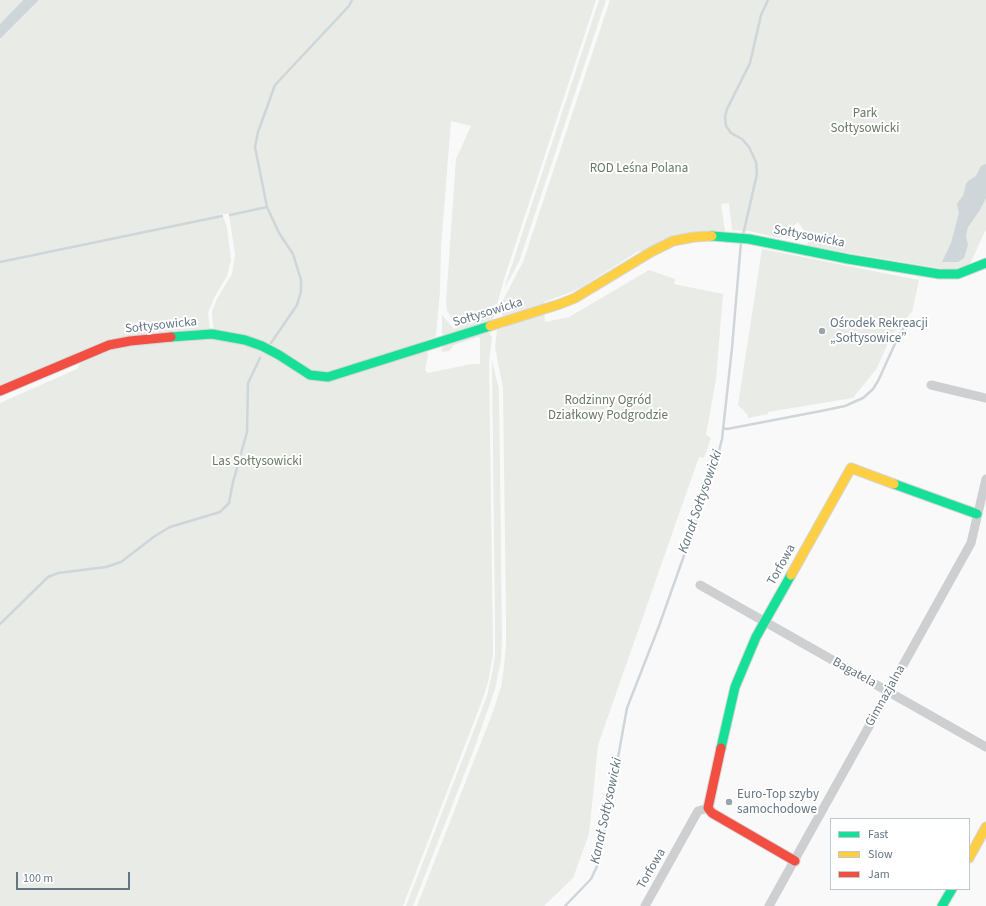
<!DOCTYPE html>
<meta charset="utf-8">
<style>
body{margin:0}
#map{position:relative;width:986px;height:906px;overflow:hidden;background:#f9f9f9;font-family:"Source Sans 3",sans-serif}
canvas{display:block}
.legend{position:absolute;left:830px;top:818px;width:140px;height:72px;box-sizing:border-box;background:#fff;border:1px solid #c1c8cd;margin:0;padding:5px 7px;list-style:none;font-size:12px;color:#657683}
.legend li{display:flex;align-items:center;gap:8px;height:20px}
.legend b{width:20px;border:1px solid #c1c8cd}
.scale{position:absolute;left:16px;top:872px;width:114px;height:18px;box-sizing:border-box;border:2px solid #657683;border-top:0;padding-left:5px;font-size:12px;line-height:14px;white-space:nowrap;color:#657683;-webkit-text-stroke:3px #fff;paint-order:stroke}
</style>
<div id="map">
<canvas width="986" height="906"></canvas>
<ul class="legend">
<li><b style="height:5px;background:#16e098"></b>Fast</li>
<li><b style="height:5px;background:#ffcf43"></b>Slow</li>
<li><b style="height:5px;background:#f24e42"></b>Jam</li>
</ul>
<div class="scale">100 m</div>
</div>
<script>
const g = document.querySelector('canvas').getContext('2d');
g.lineJoin = 'round';
function fill(path, color) {
  g.fillStyle = color;
  g.fill(path, 'evenodd');
}
function shape(rows) {
  const path = new Path2D();
  for (const r of rows) {
    path.moveTo(r[0], r[1]);
    for (let i = 2; i < r.length; i += 2) path.lineTo(r[i], r[i + 1]);
  }
  return path;
}
function strokePath(path, color, width, dash) {
  g.strokeStyle = color;
  g.lineWidth = width;
  g.lineCap = dash ? 'butt' : 'round';
  g.setLineDash(dash || []);
  g.stroke(path);
}
function drawText(font, color, halo, rows, align = 'center') {
  g.font = font + ' "Source Sans 3",sans-serif';
  g.lineWidth = 4;
  g.setLineDash([]);
  g.textBaseline = 'middle';
  g.strokeStyle = halo;
  g.fillStyle = color;
  for (const [text, x, y, turn = 0] of rows) {
    g.save();
    g.translate(x, y);
    g.rotate((+turn || 0) * Math.PI / 180);
    g.textAlign = isNaN(turn) ? turn : align;
    if (halo) g.strokeText(text, 0, 0);
    g.fillText(text, 0, 0);
    g.restore();
  }
}
fill(shape([
 [0,0,23,0,0,24],
 [39,0,596,0,504,279,493,319,444,336,442,333,442,315,454,329,463,325,455,321,451,317,447,311,446,302,456,159,471,126,451,121,441,247,440,291,436,335,435,337,426,340,428,356,425,370,428,373,471,364,480,364,480,338,478,337,454,345,449,351,443,352,441,350,446,343,484,331,488,331,492,337,489,362,493,654,488,682,483,698,403,906,0,906,0,403,77,369,83,358,115,349,160,340,213,336,245,343,250,339,214,332,212,317,212,311,217,299,232,274,235,254,229,214,222,214,227,227,231,260,227,276,214,298,208,313,210,331,157,334,108,342,58,361,0,387,0,39],
 [599,0,606,0,519,262,504,289],
 [610,0,986,0,986,229,970,264,958,269,946,269,807,246,809,237,798,222,779,238,749,231,732,230,729,203,721,204,725,231,637,252,582,287,569,293,544,302,544,305,503,316,500,312,501,304,523,262],
 [762,249,919,280,912,312,891,336,877,368,853,398,768,412,768,414,748,418,747,414,738,405],
 [649,270,675,279,674,284,723,294,716,379,706,435,711,438,704,458,699,457,598,745,589,834,573,878,544,906,417,906,493,712,501,687,504,667,506,646,506,617,503,388,495,347,497,330,544,313,545,322,569,317],
 [492,361,499,389,502,640,501,660,495,689,473,752,413,906,406,906,487,696,493,669,495,655,495,617]
]), '#e8ebe6');
fill(shape([
 [23,0,39,0,0,39,0,24],
 [986,164,986,198,980,210,968,227,966,236,968,245,964,258,958,262,942,262,951,243,959,213,957,204,959,201,963,196,966,184,968,181,976,176,981,166]
]), '#ced6d9');
strokePath(shape([
 [230,215,267,207],
 [743,235,757,174,756,162,749,147,742,139,731,133,726,126,725,117,727,109,750,63,761,15,768,0],
 [0,262,222,216],
 [271,343,297,305,301,291,301,280,293,254,279,233,267,207,255,147,258,132,275,85,349,6,352,0],
 [723,428,727,429,821,411,845,406,863,398,873,389,878,381,899,335,904,327,911,320],
 [0,624,48,577,58,573,106,567,121,562,155,536,170,527,220,512,229,503,233,482,247,432,248,383,260,358],
 [565,906,591,879,599,862,627,708,659,626,714,471,722,439,732,348,741,242]
]), '#ced6d9', 2.5);
const fast = shape([
 [712,236,749,239,848,259,939,274,958,274,986,263],
 [171,337,212,334,245,340,262,346,279,355,310,375,328,377,490,326],
 [894,484,977,514],
 [721,748,735,687,756,637,791,575],
 [942,906,952,889]
]);
const slow = shape([
 [490,326,560,304,575,298,651,252,673,241,694,237,712,236],
 [791,575,851,468,894,484],
 [969,858,986,827]
]);
const jam = shape([
 [0,391,109,345,130,341,171,337],
 [721,748,708,808,712,813,795,861]
]);
strokePath(fast, '#d5d6d7', 11);
strokePath(slow, '#d5d6d7', 11);
strokePath(jam, '#d5d6d7', 11);
strokePath(shape([
 [931,385,986,398],
 [700,585,986,747],
 [645,906,698,811,708,808],
 [769,906,971,543,986,479]
]), '#cecfd0', 9);
strokePath(fast, '#16e098', 9);
strokePath(slow, '#ffcf43', 9);
strokePath(jam, '#f24e42', 9);
for (const [x, y, r, color] of [
 [822,331,4,"#99a4ac"],
 [729,802,4,"#99a4ac"]
]) {
  const dot = new Path2D();
  dot.arc(x, y, r, 0, 2 * Math.PI);
  g.fillStyle = color;
  g.fill(dot);
  strokePath(dot, '#fff', 1.5);
}
drawText('13px', '#687a64', '#fff', [
 ["Park",865,114],
 ["Sołtysowicki",865,129],
 ["ROD Leśna Polana",639,169],
 ["Rodzinny Ogród",608,401],
 ["Działkowy Podgrodzie",608,416],
 ["Las Sołtysowicki",257,462]
]);
drawText('13px', '#657683', '#fff', [
 ["Sołtysowicka",809,237,11],
 ["Sołtysowicka",488,313,-17],
 ["Sołtysowicka",161,326,-6],
 ["Torfowa",782,565,-61],
 ["Bagatela",854,673,29],
 ["Gimnazjalna",886,696,-61],
 ["Torfowa",652,869,-60]
]);
drawText('13px', '#657683', '#fff', [
 ["Ośrodek Rekreacji",830,324],
 ["„Sołtysowice”",830,339],
 ["Euro-Top szyby",737,795],
 ["samochodowe",737,810]
], 'left');
drawText('italic 14px', '#60757c', '#fff', [
 ["Kanał Sołtysowicki",701,502,-71],
 ["Kanał Sołtysowicki",607,811,-78]
]);
</script>
